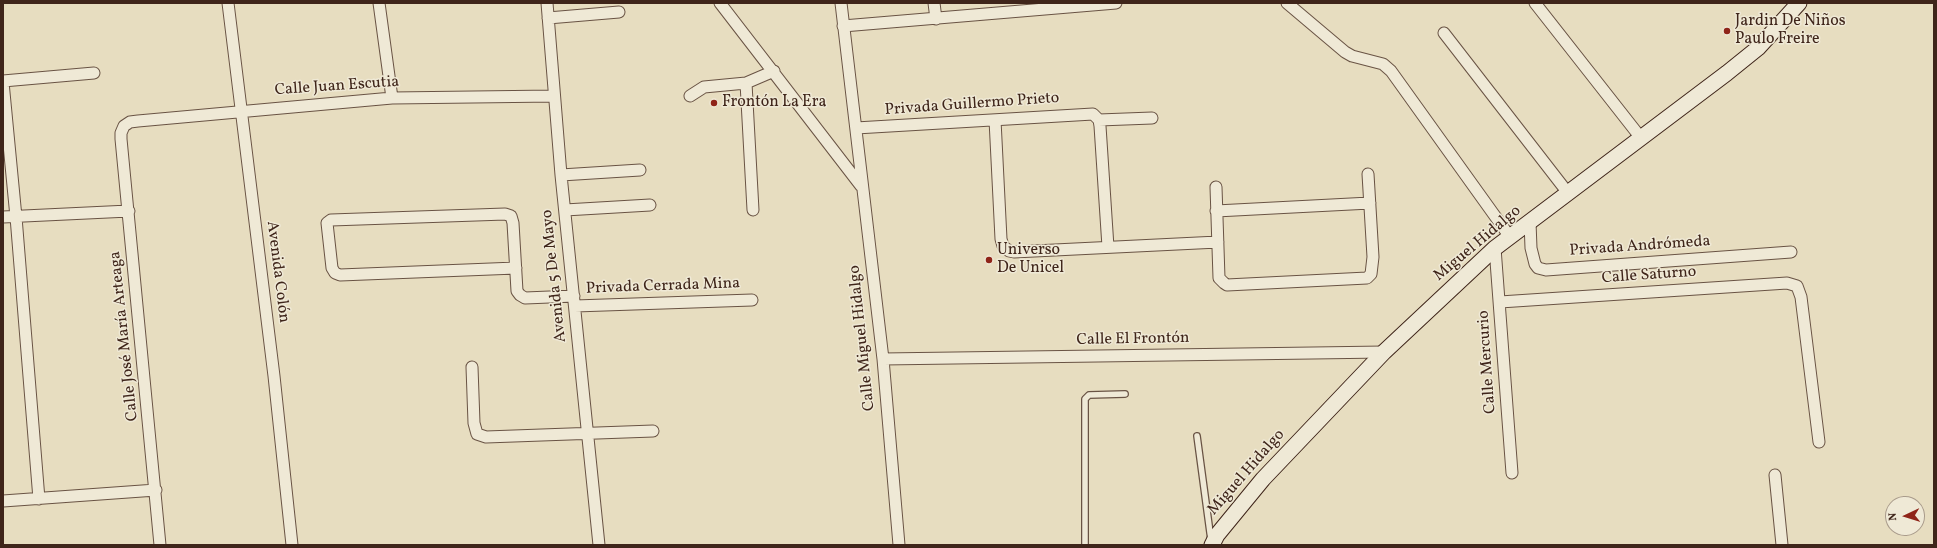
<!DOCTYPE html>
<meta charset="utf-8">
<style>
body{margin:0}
#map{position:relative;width:1937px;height:548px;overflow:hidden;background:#e7ddc0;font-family:Vollkorn,serif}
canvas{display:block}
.frame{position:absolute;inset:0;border:4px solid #3f251a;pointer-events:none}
.north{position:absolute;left:1885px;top:496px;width:40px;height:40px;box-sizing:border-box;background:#efe9d6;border:1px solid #a99b8b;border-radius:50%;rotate:266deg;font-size:11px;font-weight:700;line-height:16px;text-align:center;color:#3f251a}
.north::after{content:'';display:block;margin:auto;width:14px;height:18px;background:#8f2418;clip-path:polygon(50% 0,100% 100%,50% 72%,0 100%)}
</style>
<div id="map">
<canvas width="1937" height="548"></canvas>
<div class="frame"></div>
<div class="north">N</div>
</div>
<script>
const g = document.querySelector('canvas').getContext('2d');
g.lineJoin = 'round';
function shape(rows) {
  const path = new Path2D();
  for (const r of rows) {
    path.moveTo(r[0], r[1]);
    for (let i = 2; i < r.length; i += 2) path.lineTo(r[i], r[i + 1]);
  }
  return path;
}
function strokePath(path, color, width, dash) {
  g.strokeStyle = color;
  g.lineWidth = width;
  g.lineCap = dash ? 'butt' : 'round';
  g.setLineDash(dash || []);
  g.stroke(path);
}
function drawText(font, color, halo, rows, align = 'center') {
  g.font = font + ' Vollkorn,serif';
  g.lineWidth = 3;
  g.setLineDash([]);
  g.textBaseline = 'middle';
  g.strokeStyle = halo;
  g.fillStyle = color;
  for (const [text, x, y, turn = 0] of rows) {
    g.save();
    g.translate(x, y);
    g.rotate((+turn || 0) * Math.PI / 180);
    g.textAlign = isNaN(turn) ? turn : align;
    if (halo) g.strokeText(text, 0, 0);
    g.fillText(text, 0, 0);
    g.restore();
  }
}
const service = shape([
 [1197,436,1211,540],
 [1085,545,1085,399,1089,395,1125,394]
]);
const minor = shape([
 [228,3,274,376,292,545],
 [379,3,392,98],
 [547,3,561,175,599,545],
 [720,3,861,186],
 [841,3,883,359,899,545],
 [934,3,936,19],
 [1287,3,1345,52,1352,56,1383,64,1391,71,1510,237],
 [1535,3,1641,138],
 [548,18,619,12],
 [843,26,1116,3],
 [1444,33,1568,193],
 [3,81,94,73],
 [3,82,16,217,39,499],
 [746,83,753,210],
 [690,96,704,87,746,83,774,71],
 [995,120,1001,239,1003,246,1009,251,1014,252,1218,242],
 [1099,120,1152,118],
 [856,128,1093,114,1099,120,1100,126,1108,247],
 [561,175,640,170],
 [1216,187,1219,278,1224,283,1227,285,1367,278,1371,274,1373,257,1368,174],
 [565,210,650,205],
 [1216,211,1370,203],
 [3,217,129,211],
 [1530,222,1531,248,1535,264,1538,268,1546,270,1791,252],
 [1495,248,1512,473],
 [516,268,340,275,335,273,332,268,327,223,331,220,505,214,511,216,513,223,517,291,520,295,525,298,574,296],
 [1500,302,1787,283,1797,286,1801,297,1819,442],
 [575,306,752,300],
 [883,359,1384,352],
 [472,367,474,423,477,434,486,437,653,431],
 [1775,475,1782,545],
 [3,501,156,490],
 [160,545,121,139,121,133,124,126,130,122,138,121,392,98,554,96]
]);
const secondary = shape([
 [1212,545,1217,535,1263,479,1384,352,1495,248,1727,73,1758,48,1799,3]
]);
strokePath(service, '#695344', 8);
strokePath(minor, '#695344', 13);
strokePath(secondary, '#3f251a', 17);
strokePath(service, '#efe9d6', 5.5);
strokePath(minor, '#efe9d6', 11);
strokePath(secondary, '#efe9d6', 15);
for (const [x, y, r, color] of [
 [1727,31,4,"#8f2418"],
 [714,103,4,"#8f2418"],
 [989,260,4,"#8f2418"]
]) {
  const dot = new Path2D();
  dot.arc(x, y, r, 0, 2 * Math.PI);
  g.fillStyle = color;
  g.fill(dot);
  strokePath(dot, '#efe9d6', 1.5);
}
drawText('16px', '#3f251a', '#efe9d6', [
 ["Jardin De Niños",1735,22],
 ["Paulo Freire",1735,40],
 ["Frontón La Era",722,103],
 ["Universo",997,251],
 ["De Unicel",997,269]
], 'left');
drawText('16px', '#3f251a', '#efe9d6', [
 ["Calle Juan Escutia",337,87,-4],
 ["Privada Guillermo Prieto",972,105,-4],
 ["Miguel Hidalgo",1478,244,-40],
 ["Privada Andrómeda",1640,247,-4],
 ["Avenida Colón",277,272,83],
 ["Avenida 5 De Mayo",555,276,-96],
 ["Calle Saturno",1649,276,-4],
 ["Privada Cerrada Mina",663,287,-2],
 ["Calle José María Arteaga",125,336,-96],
 ["Calle Miguel Hidalgo",863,338,-96],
 ["Calle El Frontón",1133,340,-1],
 ["Calle Mercurio",1488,362,-94],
 ["Miguel Hidalgo",1247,473,-49]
]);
</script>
